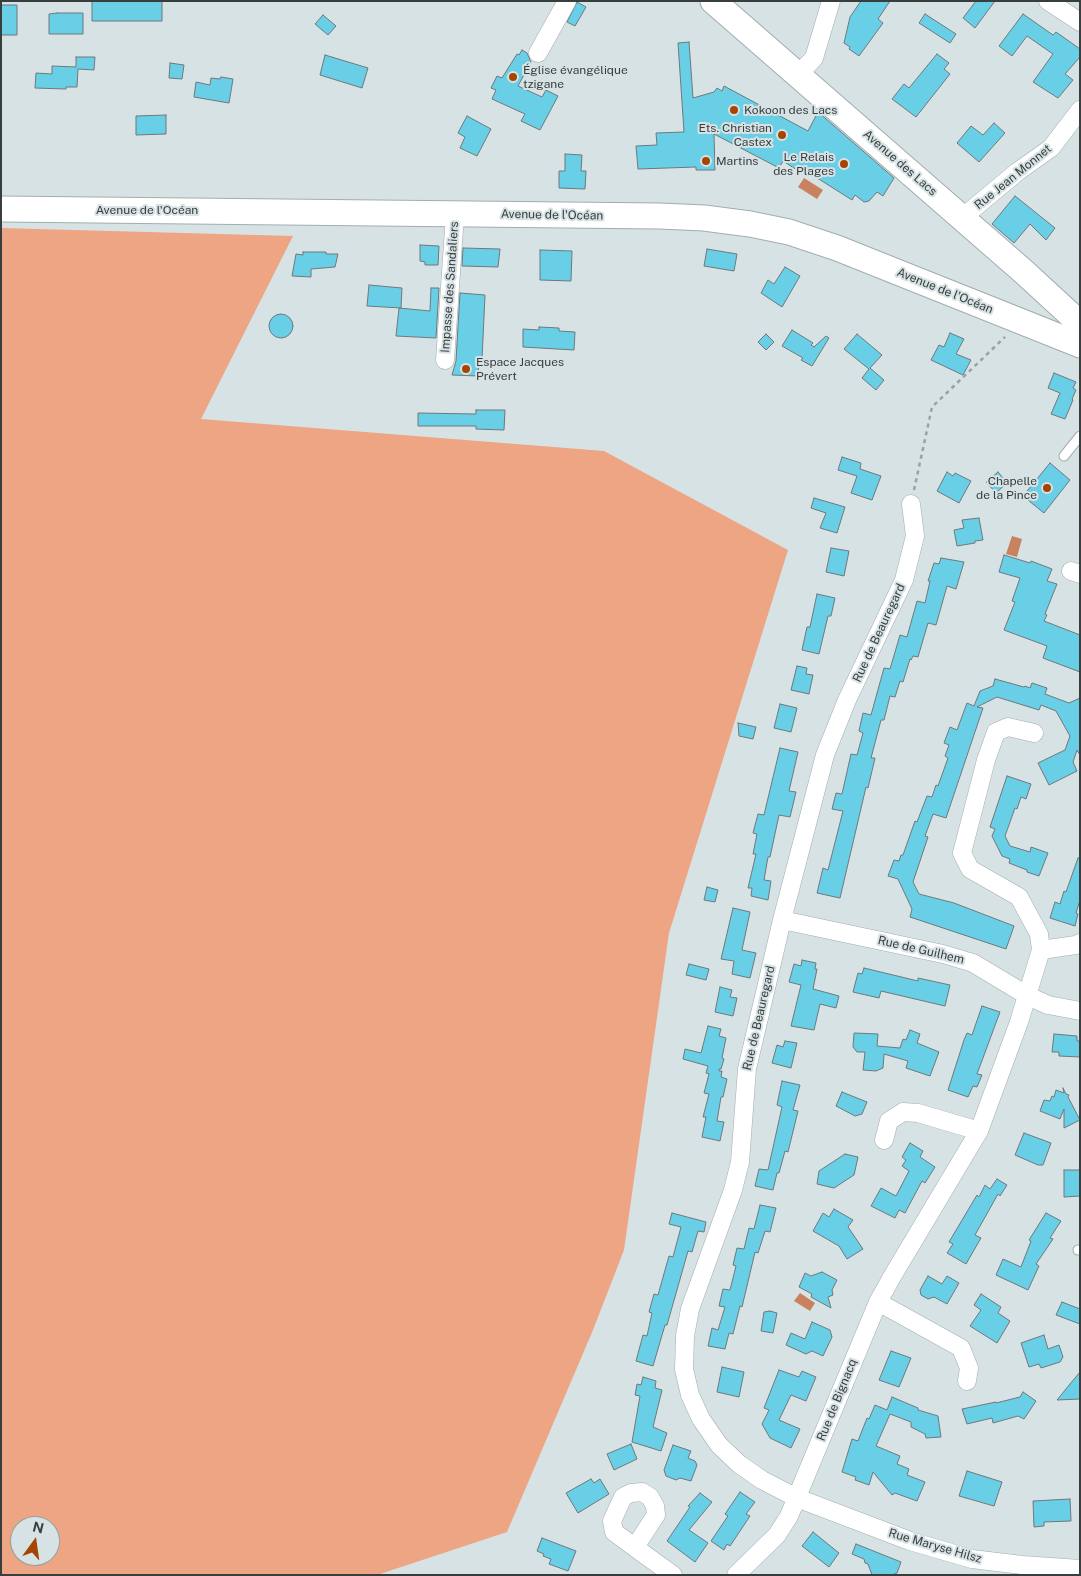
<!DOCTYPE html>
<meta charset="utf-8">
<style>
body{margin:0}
#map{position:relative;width:1081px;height:1576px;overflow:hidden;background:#d7e2e5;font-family:"Public Sans",sans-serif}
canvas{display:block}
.frame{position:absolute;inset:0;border:2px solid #383d3e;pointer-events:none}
.north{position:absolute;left:10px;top:1516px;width:50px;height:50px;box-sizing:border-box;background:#d7e2e5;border:1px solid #97a0a2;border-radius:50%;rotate:14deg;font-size:14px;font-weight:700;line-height:20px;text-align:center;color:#383d3e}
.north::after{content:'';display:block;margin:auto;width:18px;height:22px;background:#a64401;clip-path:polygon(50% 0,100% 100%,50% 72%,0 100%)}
</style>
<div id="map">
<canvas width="1081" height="1576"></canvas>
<div class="frame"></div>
<div class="north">N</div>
</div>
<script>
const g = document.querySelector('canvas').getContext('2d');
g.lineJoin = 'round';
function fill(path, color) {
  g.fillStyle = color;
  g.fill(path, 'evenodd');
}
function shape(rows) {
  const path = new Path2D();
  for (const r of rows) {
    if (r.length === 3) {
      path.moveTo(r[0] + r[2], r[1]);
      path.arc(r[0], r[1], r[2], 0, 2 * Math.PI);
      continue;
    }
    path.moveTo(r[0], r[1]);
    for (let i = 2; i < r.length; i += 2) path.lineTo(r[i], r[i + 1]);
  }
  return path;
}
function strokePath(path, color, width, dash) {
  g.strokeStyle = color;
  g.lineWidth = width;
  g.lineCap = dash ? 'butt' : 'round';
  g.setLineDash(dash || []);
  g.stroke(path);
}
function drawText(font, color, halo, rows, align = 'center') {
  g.font = font + ' "Public Sans",sans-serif';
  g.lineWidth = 4;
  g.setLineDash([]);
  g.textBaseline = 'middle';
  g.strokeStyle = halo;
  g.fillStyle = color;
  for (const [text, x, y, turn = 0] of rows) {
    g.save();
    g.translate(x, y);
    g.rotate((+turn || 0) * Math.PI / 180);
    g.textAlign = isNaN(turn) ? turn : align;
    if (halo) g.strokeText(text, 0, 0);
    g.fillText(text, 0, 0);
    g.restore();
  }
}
fill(shape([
 [1,228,293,236,201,419,604,451,788,550,669,933,624,1250,593,1330,507,1532,377,1575,1,1575],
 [20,1526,50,1526,50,1556,20,1556]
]), '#eda584');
fill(shape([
 [804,178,823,190,817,199,798,187],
 [1012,536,1022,539,1017,557,1006,554],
 [800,1293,815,1303,810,1311,794,1301]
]), '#c98260');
const building = shape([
 [92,1,162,1,162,21,92,21,92,1],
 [861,1,890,1,878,19,883,23,859,56,849,49,850,47,844,43,850,17,861,1],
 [976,1,995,1,975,28,963,18,976,1],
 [577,2,586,7,575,26,567,22,577,2],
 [1,5,17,5,17,35,1,35,1,5],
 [57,13,83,13,83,34,49,34,49,14,57,13],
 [925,14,956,34,950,43,919,23,925,14],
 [1023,14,1053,35,1056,32,1080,49,1080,57,1065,74,1073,80,1058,98,1033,82,1053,54,1027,36,1012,56,999,46,1023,14],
 [323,15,336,26,328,35,315,24,323,15],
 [689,42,693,98,714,92,717,88,722,91,724,86,808,131,818,112,894,178,883,196,877,192,869,201,864,202,855,195,852,200,803,169,800,172,783,161,779,168,714,134,715,170,696,170,696,167,638,169,636,146,657,145,656,133,684,132,678,43,689,42],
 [522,50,527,53,531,62,518,86,542,97,546,90,558,96,540,130,521,121,525,114,492,99,496,90,491,88,497,76,502,78,517,54,519,55,522,50],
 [937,54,949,63,944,69,950,74,916,117,892,99,904,84,909,88,937,54],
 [325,55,368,68,362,88,320,75,325,55],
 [76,57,95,57,94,70,78,69,77,87,66,87,66,89,35,88,36,73,52,74,52,66,76,67,76,57],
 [170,63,184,65,182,79,169,78,170,63],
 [221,77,233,79,229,103,194,97,196,82,210,85,211,78,220,79,221,77],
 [166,115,166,134,136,135,136,116,166,115],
 [467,116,491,129,477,156,460,148,465,137,458,133,467,116],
 [994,123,1005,133,979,162,957,143,971,126,983,135,994,123],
 [565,154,582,155,581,171,586,171,585,189,559,188,559,171,565,171,565,154],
 [1015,196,1055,228,1046,240,1030,224,1014,243,992,224,1015,196],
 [420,245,439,246,438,265,425,265,425,262,420,261,420,245],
 [463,248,500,249,498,267,462,266,463,248],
 [707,249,737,254,734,271,704,266,707,249],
 [540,250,572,251,571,281,540,280,540,250],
 [303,252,326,252,326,254,338,254,335,267,311,269,311,277,292,276,296,254,303,255,303,252],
 [785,267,800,276,782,307,761,293,768,280,774,284,785,267],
 [369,285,402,288,401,308,367,306,369,285],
 [431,288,439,288,436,338,396,336,399,308,430,311,431,288],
 [460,293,485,295,482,359,479,359,478,376,452,375,456,361,460,293],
 [281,326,12],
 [539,327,559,328,559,331,575,332,574,350,523,347,523,329,539,330,539,327],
 [792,330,813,343,811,345,814,347,826,336,829,338,812,366,801,360,803,358,782,346,792,330],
 [950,333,964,339,956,354,971,360,963,375,931,360,939,345,944,347,950,333],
 [766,334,774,342,766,350,758,342,766,334],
 [857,334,882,355,870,368,884,380,876,390,862,378,869,369,844,349,857,334],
 [1054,373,1076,382,1073,388,1076,390,1072,399,1073,400,1065,419,1051,414,1060,393,1048,388,1054,373],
 [476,410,505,410,504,430,476,429,476,426,418,426,418,413,476,414,476,410],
 [842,457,861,463,860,469,881,476,872,500,851,493,857,476,838,470,842,457],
 [1050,463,1070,480,1044,513,1023,496,1050,463],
 [947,472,953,476,955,473,971,481,959,503,937,491,947,472],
 [998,472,1007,483,996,493,986,482,998,472],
 [814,498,845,507,837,533,820,528,826,513,811,508,814,498],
 [979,518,983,540,975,541,975,543,957,546,954,530,964,528,962,520,979,518],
 [831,548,849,551,844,576,826,572,831,548],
 [1004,555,1030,563,1031,561,1052,569,1047,581,1057,584,1045,614,1047,615,1044,621,1080,635,1080,672,1043,658,1047,646,1004,630,1015,602,1012,601,1020,578,999,572,1004,555],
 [941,558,964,562,956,589,947,586,936,625,928,623,918,657,913,656,911,660,910,659,903,682,900,681,895,697,890,696,884,720,881,720,871,758,875,758,868,788,866,787,840,898,817,893,823,868,828,870,843,811,832,809,836,793,842,794,851,754,857,755,863,733,859,731,863,713,871,715,884,668,890,669,900,635,907,637,917,601,925,603,930,581,928,581,934,563,939,564,941,558],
 [817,594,835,598,831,616,828,616,819,654,802,650,807,627,810,627,817,594],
 [797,666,807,668,806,674,813,675,809,694,791,690,797,666],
 [995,679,1024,687,1025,686,1030,688,1032,683,1047,688,1045,694,1069,703,1080,698,1080,755,1077,750,1073,762,1077,771,1049,785,1038,763,1065,750,1070,736,1056,711,1041,705,1039,710,997,697,977,707,983,708,946,818,933,814,925,836,928,837,913,882,919,894,954,903,1014,926,1006,949,910,917,912,909,898,879,888,876,894,860,899,861,901,855,903,855,915,821,917,822,927,796,932,797,936,785,938,786,948,758,945,756,949,745,944,743,950,727,957,730,967,703,974,706,980,691,993,686,995,679],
 [780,704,797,708,791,732,774,728,780,704],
 [738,723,756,727,753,739,739,736,738,723],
 [780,748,798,752,789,791,796,792,790,817,779,815,770,857,768,857,764,880,771,881,768,900,751,896,752,888,748,888,756,854,753,854,757,834,753,833,758,814,764,815,780,748],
 [1007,776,1031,784,1026,799,1021,797,1017,809,1015,808,1005,836,1010,846,1030,852,1031,847,1048,853,1039,876,1027,872,1027,870,1009,863,1010,859,1002,856,992,836,995,829,990,827,1007,776],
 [1078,858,1080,858,1080,900,1076,913,1078,914,1075,926,1050,918,1055,902,1060,904,1064,891,1066,892,1078,858],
 [707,887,718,890,715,902,704,900,707,887],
 [733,908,750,912,742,950,756,953,750,978,732,974,734,961,721,959,733,908],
 [802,960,816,963,815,969,817,969,813,989,839,996,836,1008,820,1004,814,1030,791,1026,801,985,789,982,794,964,801,966,802,960],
 [689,964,709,969,706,980,686,975,689,964],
 [864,968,918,981,918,978,950,985,945,1006,881,991,879,998,853,992,858,973,862,974,864,968],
 [720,987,732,990,730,997,737,998,733,1016,715,1012,720,987],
 [982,1006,1000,1012,977,1074,982,1075,977,1087,973,1086,968,1097,948,1090,964,1040,967,1033,972,1035,982,1006],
 [708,1026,721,1029,719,1036,726,1038,722,1058,724,1059,721,1069,719,1069,719,1071,722,1071,721,1077,727,1079,723,1097,721,1097,717,1121,724,1122,720,1141,702,1137,706,1117,703,1117,709,1094,704,1093,709,1074,706,1073,708,1066,683,1059,685,1049,701,1053,708,1026],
 [910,1030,920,1034,917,1043,939,1052,930,1076,906,1068,908,1061,884,1054,883,1068,876,1071,863,1070,865,1052,857,1052,853,1047,854,1033,878,1034,877,1046,900,1048,903,1039,906,1040,910,1030],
 [1054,1034,1077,1036,1077,1041,1080,1041,1080,1057,1059,1056,1059,1052,1052,1052,1054,1034],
 [785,1041,797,1043,791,1068,772,1063,777,1045,783,1047,785,1041],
 [782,1081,800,1085,793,1110,798,1111,788,1152,785,1151,779,1173,777,1173,773,1190,755,1186,759,1169,768,1170,782,1107,777,1105,782,1081],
 [1063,1088,1066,1094,1069,1095,1068,1097,1080,1120,1064,1128,1064,1109,1060,1119,1040,1111,1044,1100,1050,1101,1052,1096,1054,1097,1056,1090,1064,1093,1063,1088],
 [842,1092,867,1102,862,1114,855,1116,836,1106,842,1092],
 [1024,1133,1051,1143,1043,1165,1038,1165,1015,1155,1024,1133],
 [910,1143,923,1151,920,1157,935,1167,925,1183,922,1181,905,1213,899,1210,895,1218,871,1206,881,1188,896,1196,909,1171,902,1166,906,1160,902,1157,910,1143],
 [845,1154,858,1157,854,1175,834,1188,817,1184,819,1171,845,1154],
 [1064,1170,1080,1170,1080,1196,1064,1197,1064,1170],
 [997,1179,1007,1185,1000,1196,998,1194,975,1235,981,1238,966,1264,947,1253,953,1244,949,1242,977,1195,979,1197,985,1185,990,1189,997,1179],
 [760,1205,776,1208,770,1232,765,1231,758,1253,755,1252,742,1307,740,1306,733,1334,729,1333,725,1349,708,1346,712,1328,718,1330,725,1307,719,1306,723,1289,730,1290,736,1266,733,1265,737,1248,744,1249,749,1228,754,1229,760,1205],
 [834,1209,853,1220,848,1227,863,1249,847,1259,839,1246,813,1231,823,1213,829,1217,834,1209],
 [672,1213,706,1222,704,1232,698,1231,692,1252,688,1251,667,1325,665,1325,653,1366,636,1361,643,1335,647,1336,652,1313,649,1312,654,1294,658,1295,669,1256,673,1257,681,1227,669,1224,672,1213],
 [1046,1213,1061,1221,1050,1238,1053,1239,1036,1264,1039,1266,1028,1290,996,1275,1003,1259,1021,1267,1031,1241,1029,1240,1046,1213],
 [822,1272,837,1280,832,1290,833,1295,828,1297,831,1308,811,1297,812,1294,799,1287,805,1273,811,1276,822,1272],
 [928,1276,942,1284,947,1276,959,1283,947,1304,934,1297,928,1299,921,1295,920,1290,928,1276],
 [981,1294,1001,1307,998,1313,1010,1321,997,1343,970,1326,981,1310,974,1305,981,1294],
 [1062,1302,1080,1309,1080,1324,1056,1315,1062,1302],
 [770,1311,777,1313,773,1333,761,1331,764,1312,770,1311],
 [812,1322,830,1330,832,1337,823,1356,812,1351,806,1354,786,1345,791,1333,805,1339,812,1322],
 [1044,1335,1048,1349,1059,1345,1063,1357,1060,1362,1041,1368,1039,1364,1029,1367,1021,1343,1044,1335],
 [891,1351,911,1358,899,1387,879,1380,891,1351],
 [722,1367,744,1372,739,1397,717,1392,722,1367],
 [779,1370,799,1377,802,1371,816,1377,806,1401,791,1395,779,1420,800,1429,791,1448,770,1438,762,1424,769,1410,764,1408,779,1370],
 [1080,1372,1080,1399,1057,1400,1070,1384,1080,1372],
 [643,1377,656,1381,655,1388,662,1390,653,1427,667,1433,661,1451,632,1442,640,1396,635,1395,637,1384,641,1385,643,1377],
 [1023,1392,1036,1401,1024,1419,1018,1416,993,1423,992,1418,967,1424,962,1409,996,1402,996,1403,1020,1397,1023,1392],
 [892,1397,918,1408,918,1410,938,1416,941,1437,926,1438,925,1434,911,1427,911,1422,890,1414,876,1446,900,1456,897,1464,909,1469,907,1475,925,1482,917,1501,895,1493,892,1495,873,1472,869,1485,855,1480,856,1477,842,1472,852,1439,858,1441,867,1418,869,1419,875,1405,887,1410,892,1397],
 [631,1444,637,1459,614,1470,607,1454,631,1444],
 [673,1445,691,1451,688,1458,695,1461,697,1465,691,1481,680,1478,676,1480,666,1476,664,1470,673,1445],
 [967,1471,1002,1482,994,1506,959,1496,967,1471],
 [591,1479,594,1483,600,1479,609,1494,578,1513,566,1493,591,1479],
 [740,1492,755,1502,746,1514,750,1516,730,1546,727,1544,724,1550,711,1541,728,1516,725,1514,740,1492],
 [700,1493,712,1502,689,1530,708,1543,695,1562,667,1541,690,1507,688,1506,700,1493],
 [1070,1499,1071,1521,1044,1522,1044,1526,1034,1527,1033,1501,1070,1499],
 [813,1532,839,1553,829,1567,802,1546,813,1532],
 [542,1538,576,1551,568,1571,549,1564,551,1559,543,1556,544,1554,537,1551,542,1538],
 [856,1544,901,1562,897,1573,892,1575,872,1575,868,1564,865,1563,864,1559,852,1554,856,1544]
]);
fill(building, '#68cfe6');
strokePath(building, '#6e787b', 1);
const lane = shape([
 [1064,456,1080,436],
 [1078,1250,1080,1250]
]);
const street = shape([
 [1048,1,1080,22],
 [538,53,567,1],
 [798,75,814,58,831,1],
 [962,218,1017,172,1051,148,1080,110],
 [445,360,455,214],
 [911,504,915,536,904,580,847,700,825,755,782,920,747,1069,740,1162,733,1190,690,1309,685,1336,684,1369,690,1395,701,1419,719,1445,739,1464,762,1480,797,1498,910,1541,972,1559,1022,1565,1080,1569],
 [1071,571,1080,574],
 [782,920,943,954,973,963,1028,996,1048,1005,1080,1011],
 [1041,950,1076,945,1080,943],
 [884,1140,889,1121,903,1112,918,1113,979,1131],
 [878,1302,961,1348,969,1368,967,1381],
 [635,1547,656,1515,655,1506,650,1497,642,1492,631,1493,623,1497,612,1521,614,1532,641,1552,673,1575],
 [736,1575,777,1535,789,1516,878,1302,893,1275,979,1131,1019,1022,1041,950,1039,934,1019,897,970,869,962,853,986,760,996,732,1008,727,1034,733]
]);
const secondary = shape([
 [713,1,1024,272,1074,318,1080,331],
 [1,209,660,216,704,218,750,224,789,232,837,248,1080,345]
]);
strokePath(lane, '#a2adb0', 11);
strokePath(street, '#a2adb0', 19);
strokePath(secondary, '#a2adb0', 27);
strokePath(shape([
 [914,490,932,407,1005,337]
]), '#99a2a4', 2.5, [4, 4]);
strokePath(lane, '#fff', 9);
strokePath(street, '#fff', 18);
strokePath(secondary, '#fff', 25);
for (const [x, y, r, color] of [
 [513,77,5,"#a64401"],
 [734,110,5,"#a64401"],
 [782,135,5,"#a64401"],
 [706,161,5,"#a64401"],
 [844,164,5,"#a64401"],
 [466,369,5,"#a64401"],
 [1047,488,5,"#a64401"]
]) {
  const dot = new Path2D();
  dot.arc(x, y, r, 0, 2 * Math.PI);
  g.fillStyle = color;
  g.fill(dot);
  strokePath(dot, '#d7e2e5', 2);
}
drawText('12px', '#383d3e', '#d7e2e5', [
 ["Église évangélique",523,70],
 ["tzigane",523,84],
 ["Kokoon des Lacs",744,110],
 ["Ets. Christian",772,128,"right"],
 ["Castex",772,142,"right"],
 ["Le Relais",834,157,"right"],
 ["des Plages",834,171,"right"],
 ["Martins",716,161],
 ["Espace Jacques",476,362],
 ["Prévert",476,376],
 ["Chapelle",1037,481,"right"],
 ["de la Pince",1037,495,"right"]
], 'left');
drawText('12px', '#383d3e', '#d7e2e5', [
 ["Avenue des Lacs",900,163,41],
 ["Rue Jean Monnet",1013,177,-39],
 ["Avenue de l'Océan",147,210],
 ["Avenue de l'Océan",552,215,1],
 ["Impasse des Sandaliers",450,287,-86],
 ["Avenue de l'Océan",945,291,22],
 ["Rue de Beauregard",879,633,-65],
 ["Rue de Guilhem",921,950,13],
 ["Rue de Beauregard",759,1018,-77],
 ["Rue de Bignacq",837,1400,-68],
 ["Rue Maryse Hilsz",935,1546,16]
]);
</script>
